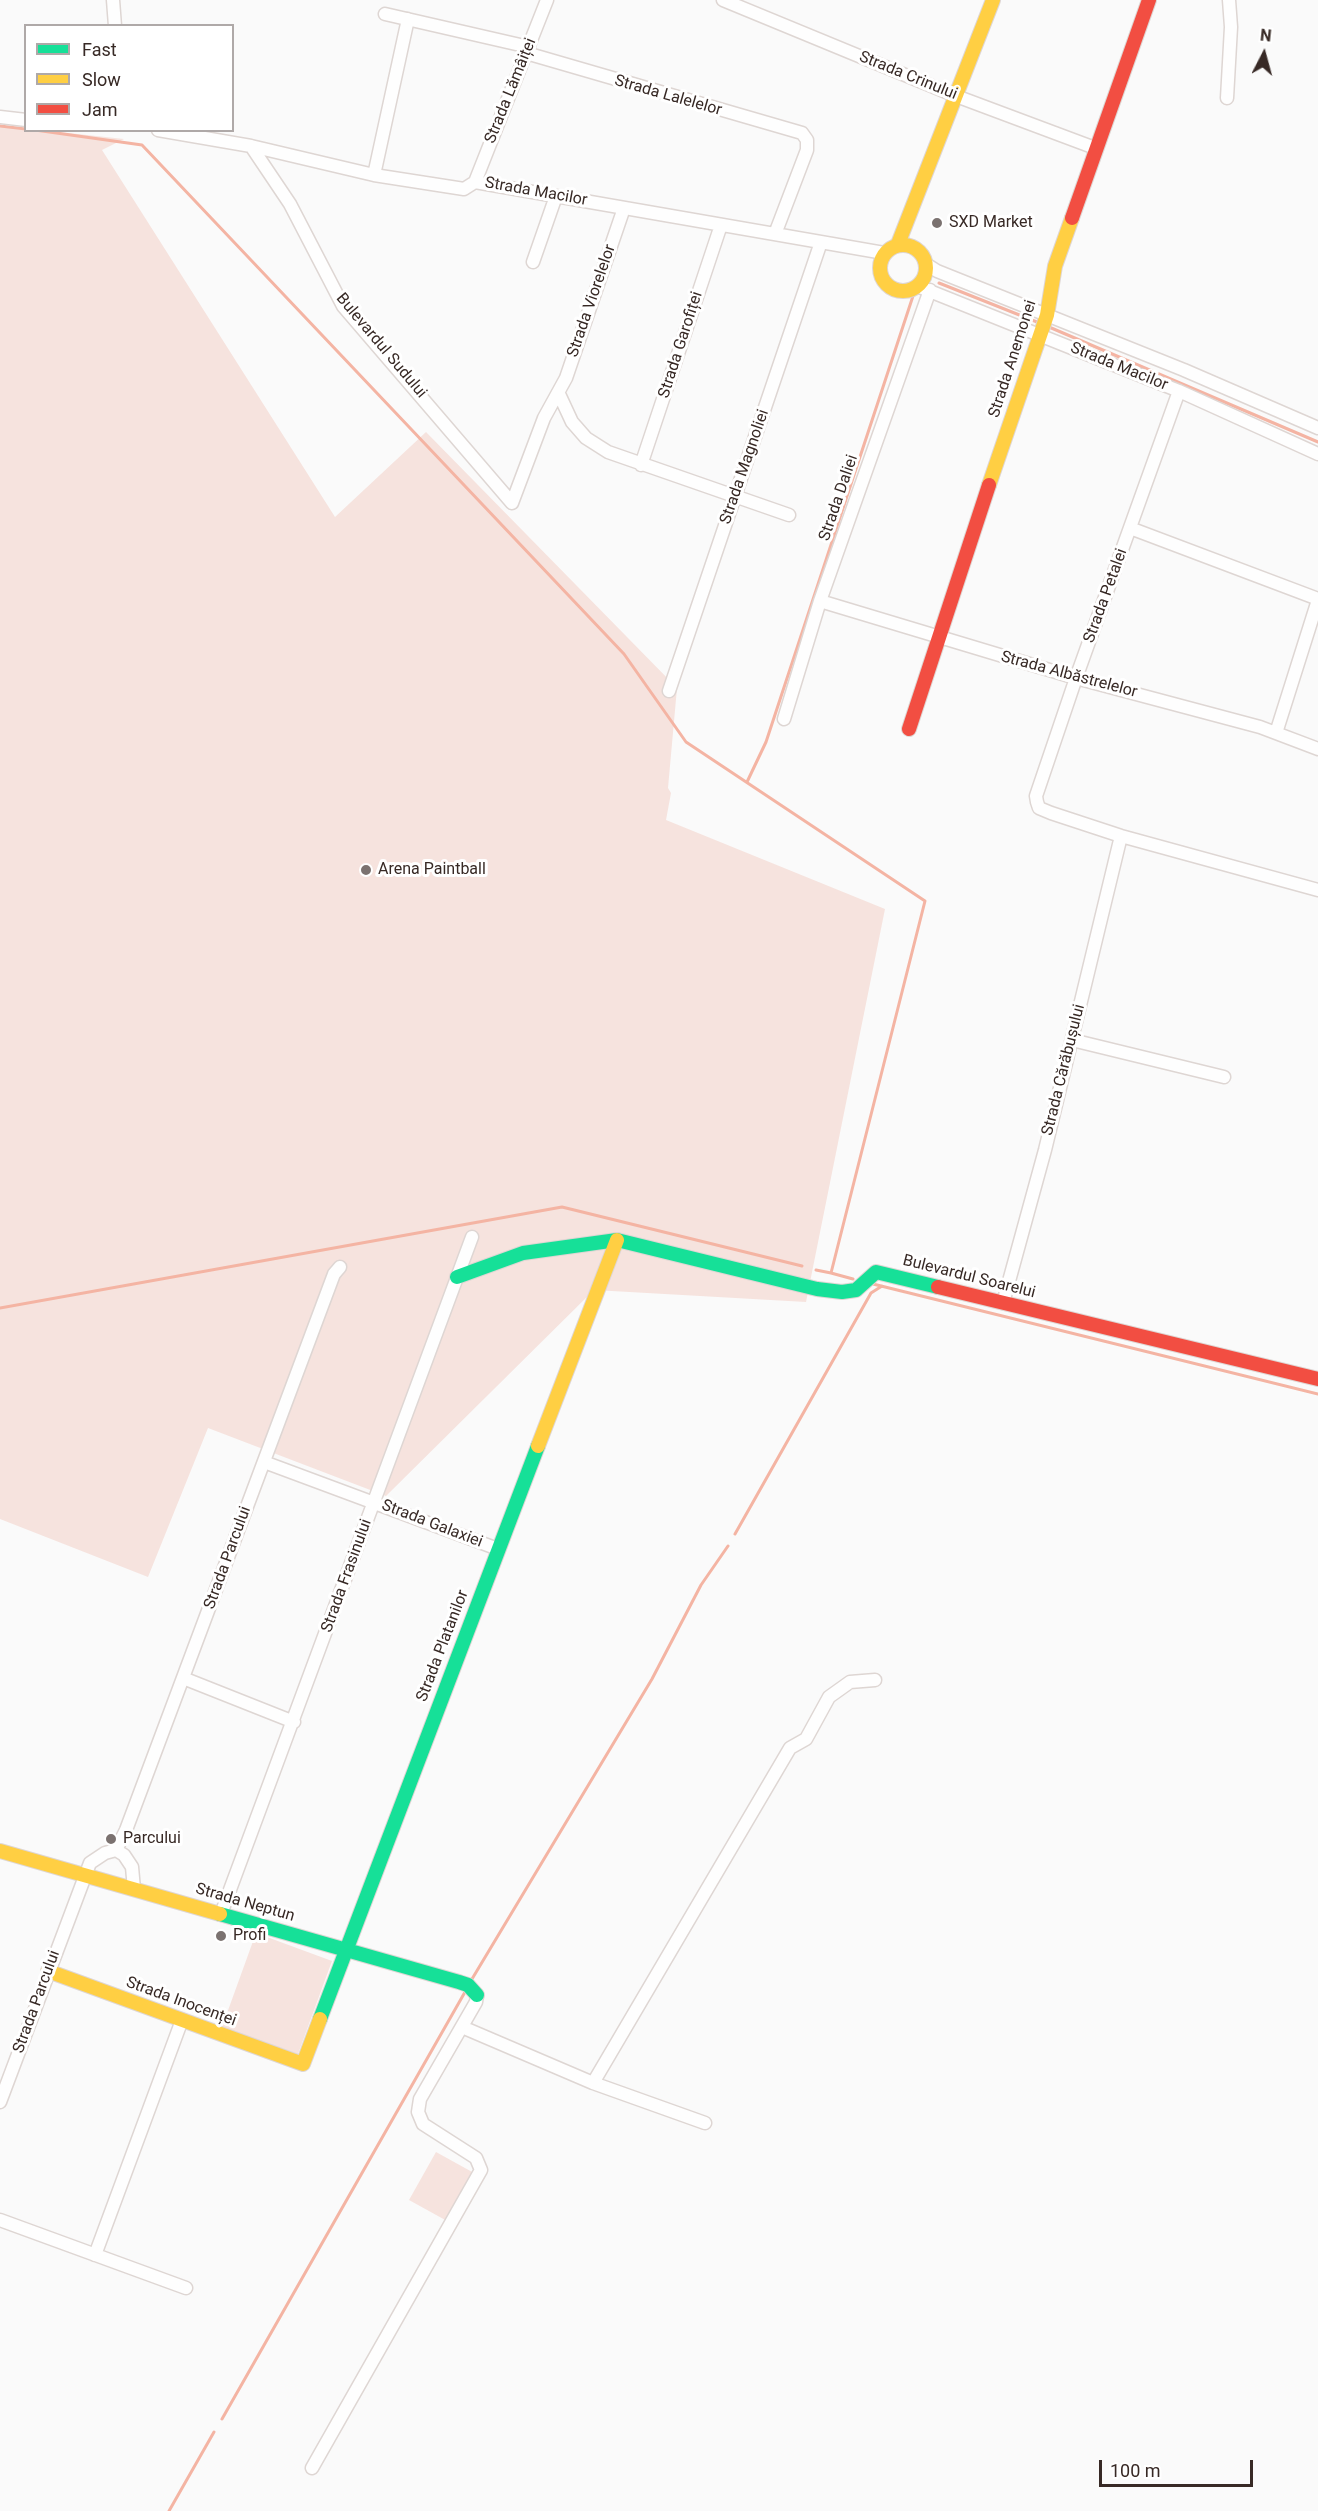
<!DOCTYPE html>
<meta charset="utf-8">
<style>
body{margin:0}
#map{position:relative;width:1318px;height:2511px;overflow:hidden;background:#fafafa;font-family:Roboto,sans-serif}
canvas{display:block}
.legend{position:absolute;left:24px;top:24px;width:210px;height:108px;box-sizing:border-box;background:#fff;border:2px solid #afa9a8;margin:0;padding:8px 10px;list-style:none;font-size:18px;color:#372925}
.legend li{display:flex;align-items:center;gap:12px;height:30px}
.legend b{width:30px;border:2px solid #afa9a8}
.north{position:absolute;left:1234px;top:24px;width:60px;height:60px;-webkit-text-stroke:4px #fff;paint-order:stroke;rotate:6deg;font-size:16px;font-weight:700;line-height:24px;text-align:center;color:#372925}
.north::after{content:'';display:block;margin:auto;width:21px;height:27px;background:#372925;clip-path:polygon(50% 0,100% 100%,50% 72%,0 100%)}
.scale{position:absolute;left:1099px;top:2460px;width:154px;height:27px;box-sizing:border-box;border:3px solid #372925;border-top:0;padding-left:8px;font-size:18px;line-height:21px;white-space:nowrap;color:#372925;-webkit-text-stroke:4px #fff;paint-order:stroke}
</style>
<div id="map">
<canvas width="1318" height="2511"></canvas>
<ul class="legend">
<li><b style="height:8px;background:#16e098"></b>Fast</li>
<li><b style="height:8px;background:#ffcf43"></b>Slow</li>
<li><b style="height:8px;background:#f24e42"></b>Jam</li>
</ul>
<div class="north">N</div>
<div class="scale">100 m</div>
</div>
<script>
const g = document.querySelector('canvas').getContext('2d');
g.lineJoin = 'round';
function fill(path, color) {
  g.fillStyle = color;
  g.fill(path, 'evenodd');
}
function shape(rows) {
  const path = new Path2D();
  for (const r of rows) {
    if (r.length === 3) {
      path.moveTo(r[0] + r[2], r[1]);
      path.arc(r[0], r[1], r[2], 0, 2 * Math.PI);
      continue;
    }
    path.moveTo(r[0], r[1]);
    for (let i = 2; i < r.length; i += 2) path.lineTo(r[i], r[i + 1]);
  }
  return path;
}
function strokePath(path, color, width, dash) {
  g.strokeStyle = color;
  g.lineWidth = width;
  g.lineCap = dash ? 'butt' : 'round';
  g.setLineDash(dash || []);
  g.stroke(path);
}
function drawText(font, color, halo, rows, align = 'center') {
  g.font = font + ' Roboto,sans-serif';
  g.lineWidth = 6;
  g.setLineDash([]);
  g.textBaseline = 'middle';
  g.strokeStyle = halo;
  g.fillStyle = color;
  for (const [text, x, y, turn = 0] of rows) {
    g.save();
    g.translate(x, y);
    g.rotate((+turn || 0) * Math.PI / 180);
    g.textAlign = isNaN(turn) ? turn : align;
    if (halo) g.strokeText(text, 0, 0);
    g.fillText(text, 0, 0);
    g.restore();
  }
}
fill(shape([
 [0,125,25,128,26,130,50,131,124,139,102,150,335,517,426,432,677,688,668,788,671,793,666,820,885,909,806,1302,594,1290,386,1496,208,1428,148,1577,0,1519],
 [256,1933,332,1961,298,2054,222,2027],
 [436,2152,474,2173,447,2221,409,2200]
]), '#f6e3de');
strokePath(shape([
 [0,126,26,129],
 [35,130,142,145,624,654,686,742,925,901,831,1273,816,1270],
 [939,283,1037,322],
 [1049,327,1318,442],
 [747,782,766,742,913,296],
 [831,1273,853,1279],
 [873,1284,1318,1394],
 [0,1308,562,1207,802,1266],
 [735,1534,871,1293,882,1286],
 [472,1979,652,1679,701,1585,728,1546],
 [222,2419,465,1992],
 [169,2511,214,2432]
]), '#f4b4a3', 3);
const street = shape([
 [113,0,115,26],
 [723,0,956,96,1095,148],
 [385,14,529,47],
 [526,53,802,133,807,140,807,150,775,234],
 [1227,98,1231,27,1229,0],
 [0,117,26,120],
 [158,130,251,146,374,175,464,189,475,182,884,253],
 [251,146,290,204,343,306,512,503,544,418,566,378,624,208],
 [374,175,408,19],
 [475,182,547,0],
 [533,262,556,196],
 [926,264,937,271,1184,370,1318,428],
 [917,286,1179,391,1318,454],
 [1179,391,1076,678,1036,796,1037,802,1039,808,1051,813,1121,836,1318,890],
 [559,394,572,422,586,438,608,452,789,515],
 [641,465,721,225],
 [1130,528,1318,599],
 [820,601,1076,678,1260,727,1318,749],
 [669,691,821,242],
 [784,719,820,601,930,290],
 [1276,733,1318,600],
 [1072,1040,1224,1077],
 [1003,1303,1045,1150,1121,836],
 [264,1462,498,1549],
 [183,1678,294,1722],
 [116,1850,126,1830,334,1274,340,1267],
 [221,1914,472,1237],
 [462,2027,593,2083,705,2123],
 [593,2083,790,1748,806,1739,829,1697,850,1682,875,1680],
 [0,2102,90,1863,105,1853,116,1850,124,1855,132,1867,134,1889],
 [0,2220,186,2288],
 [95,2255,182,2020],
 [312,2468,481,2170,476,2158,423,2124,418,2112,420,2099,476,2002,477,1995]
]);
const fast = shape([
 [457,1277,523,1253,617,1240,817,1289,842,1292,856,1290,876,1272,938,1287],
 [220,1914,459,1982,468,1985,477,1995],
 [320,2019,538,1446]
]);
const slow = shape([
 [898,244,993,0],
 [903,268,23],
 [989,485,1047,315,1055,266,1072,218],
 [538,1446,617,1240],
 [0,1851,220,1914],
 [48,1971,303,2064,320,2019]
]);
const jam = shape([
 [1072,218,1149,0],
 [909,729,989,485],
 [938,1287,1318,1379]
]);
strokePath(street, '#ded6d3', 15);
strokePath(fast, '#ded6d3', 16);
strokePath(slow, '#ded6d3', 16);
strokePath(jam, '#ded6d3', 16);
strokePath(street, '#fefefe', 12);
strokePath(fast, '#16e098', 14);
strokePath(slow, '#ffcf43', 14);
strokePath(jam, '#f24e42', 14);
for (const [x, y, r, color] of [
 [937,223,6,"#7b7270"],
 [366,870,6,"#7b7270"],
 [111,1839,6,"#7b7270"],
 [221,1936,6,"#7b7270"]
]) {
  const dot = new Path2D();
  dot.arc(x, y, r, 0, 2 * Math.PI);
  g.fillStyle = color;
  g.fill(dot);
  strokePath(dot, '#fff', 2);
}
drawText('16px', '#372925', '#fff', [
 ["Strada Crinului",908,76,22],
 ["Strada Lămâiței",511,91,-68],
 ["Strada Lalelelor",668,96,16],
 ["Strada Macilor",536,192,10],
 ["Strada Viorelelor",592,301,-71],
 ["Strada Garofiței",681,345,-72],
 ["Bulevardul Sudului",381,346,50],
 ["Strada Anemonei",1013,359,-72],
 ["Strada Macilor",1119,367,22],
 ["Strada Magnoliei",745,467,-71],
 ["Strada Daliei",839,498,-71],
 ["Strada Petalei",1106,596,-70],
 ["Strada Albăstrelelor",1069,675,15],
 ["Strada Cărăbușului",1064,1070,-76],
 ["Bulevardul Soarelui",969,1277,14],
 ["Strada Galaxiei",432,1524,21],
 ["Strada Parcului",228,1558,-70],
 ["Strada Frasinului",347,1576,-70],
 ["Strada Platanilor",443,1646,-69],
 ["Strada Neptun",245,1903,16],
 ["Strada Parcului",37,2002,-70],
 ["Strada Inocenței",181,2002,20]
]);
drawText('16px', '#372925', '#fff', [
 ["SXD Market",949,223],
 ["Arena Paintball",378,870],
 ["Parcului",123,1839],
 ["Profi",233,1936]
], 'left');
</script>
